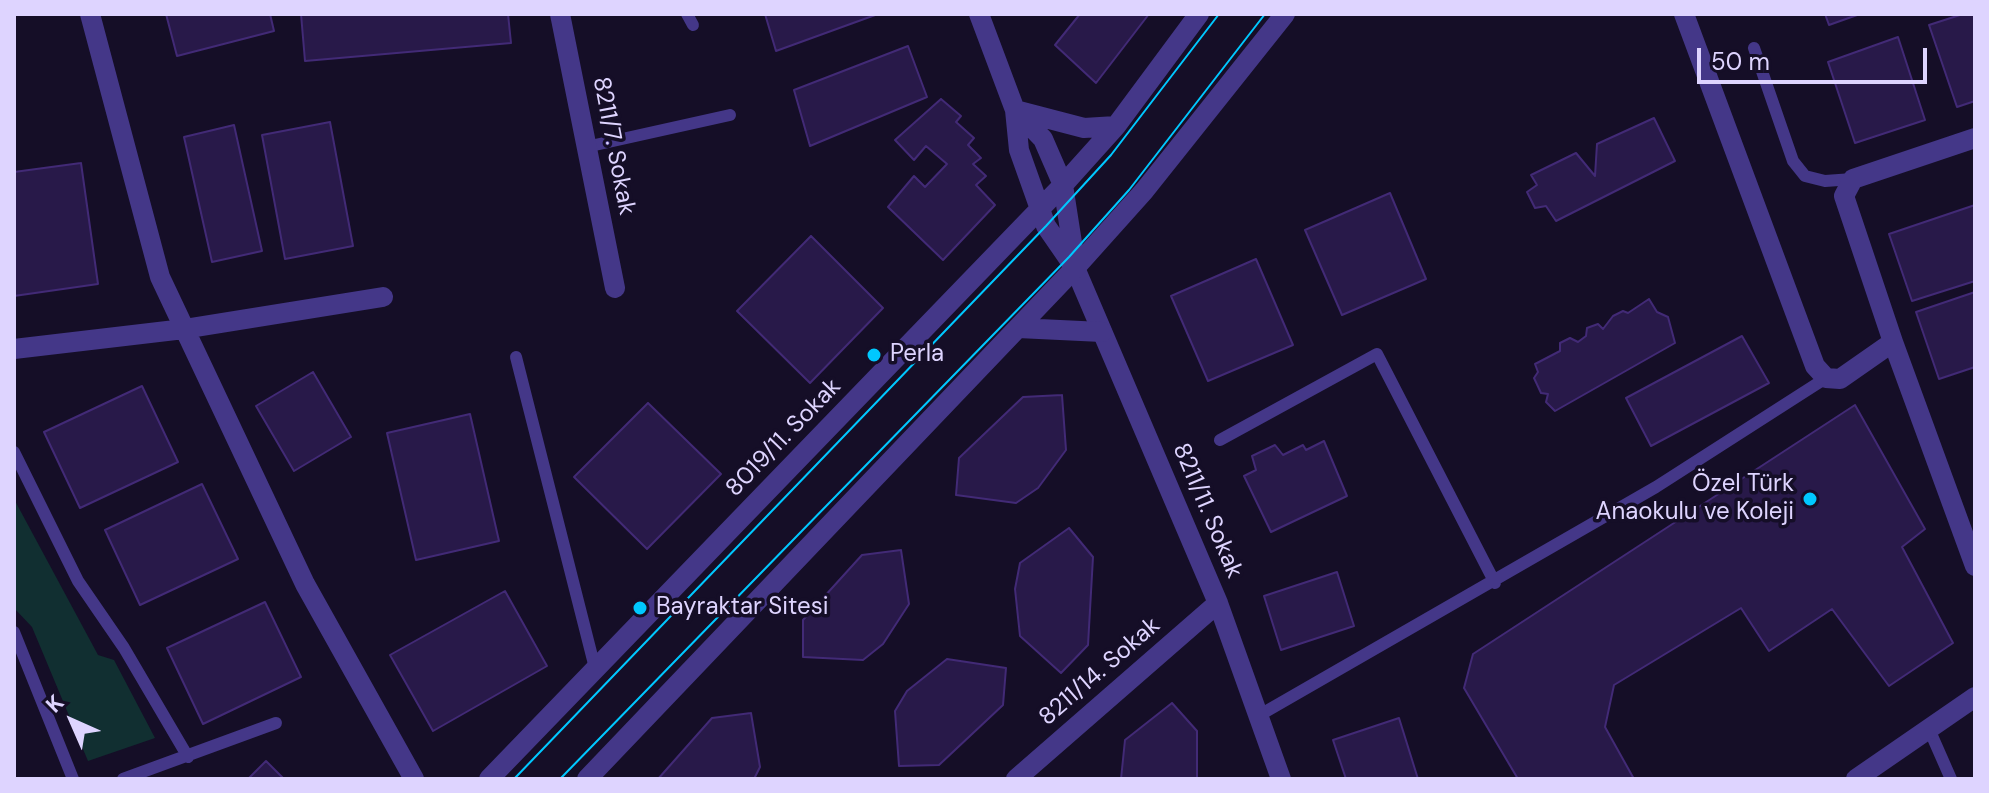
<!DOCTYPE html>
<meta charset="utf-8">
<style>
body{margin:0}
#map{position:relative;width:1989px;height:793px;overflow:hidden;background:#150e27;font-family:"DM Sans",sans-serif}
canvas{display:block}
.frame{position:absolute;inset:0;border:16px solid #ded4ff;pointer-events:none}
.north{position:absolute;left:32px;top:681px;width:80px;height:80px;-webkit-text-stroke:6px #150e27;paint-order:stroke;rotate:315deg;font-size:22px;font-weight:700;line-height:32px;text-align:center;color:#ded4ff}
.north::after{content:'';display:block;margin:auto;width:28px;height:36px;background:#ded4ff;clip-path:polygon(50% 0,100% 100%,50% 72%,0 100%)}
.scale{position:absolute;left:1697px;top:48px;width:230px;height:36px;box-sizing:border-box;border:4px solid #ded4ff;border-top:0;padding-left:10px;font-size:24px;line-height:28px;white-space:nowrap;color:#ded4ff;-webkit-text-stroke:6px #150e27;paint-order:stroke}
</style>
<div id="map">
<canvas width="1989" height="793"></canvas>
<div class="frame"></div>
<div class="north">K</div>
<div class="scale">50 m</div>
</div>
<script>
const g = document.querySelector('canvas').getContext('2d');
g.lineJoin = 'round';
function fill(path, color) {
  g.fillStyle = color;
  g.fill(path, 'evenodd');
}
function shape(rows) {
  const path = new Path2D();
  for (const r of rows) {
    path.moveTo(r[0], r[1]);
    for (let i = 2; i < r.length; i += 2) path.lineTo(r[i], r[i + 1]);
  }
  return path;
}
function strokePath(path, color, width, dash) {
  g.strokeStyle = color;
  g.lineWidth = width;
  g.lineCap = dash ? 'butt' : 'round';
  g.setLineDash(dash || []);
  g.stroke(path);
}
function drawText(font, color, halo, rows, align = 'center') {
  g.font = font + ' "DM Sans",sans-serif';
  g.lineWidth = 7;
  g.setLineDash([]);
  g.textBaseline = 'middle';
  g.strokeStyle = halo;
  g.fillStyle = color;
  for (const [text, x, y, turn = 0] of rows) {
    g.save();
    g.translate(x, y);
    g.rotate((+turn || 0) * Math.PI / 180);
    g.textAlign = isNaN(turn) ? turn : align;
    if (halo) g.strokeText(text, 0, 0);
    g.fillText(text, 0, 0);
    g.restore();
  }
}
fill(shape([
 [14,499,98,655,114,660,155,738,88,761,32,627,14,608]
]), '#112f31');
const building = shape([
 [166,14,270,14,274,31,177,56,166,14],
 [301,14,508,14,511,43,305,61,301,14],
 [765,14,878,14,776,51,765,14],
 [1080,14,1149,14,1096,83,1055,45,1080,14],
 [1825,14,1860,14,1829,25,1825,14],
 [1963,14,1975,14,1975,101,1957,107,1929,25,1963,14],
 [1898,37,1925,120,1855,143,1828,62,1898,37],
 [908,46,927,97,810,146,794,90,908,46],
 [941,99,961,116,956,122,974,138,968,145,981,158,973,164,986,176,976,185,995,205,943,260,888,207,914,176,925,187,947,164,926,146,914,160,895,140,941,99],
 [1654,118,1675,161,1556,221,1546,206,1535,208,1527,192,1537,185,1531,175,1576,153,1595,176,1597,144,1654,118],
 [330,122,353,246,285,259,262,135,330,122],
 [234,125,262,251,212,262,184,137,234,125],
 [81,163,98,284,14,296,14,172,81,163],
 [1390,193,1426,279,1342,315,1305,230,1390,193],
 [1975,205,1975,281,1912,301,1889,234,1975,205],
 [811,236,883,308,810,383,737,311,811,236],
 [1256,259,1293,345,1208,381,1171,296,1256,259],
 [1975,292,1975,367,1939,379,1916,312,1975,292],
 [1649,299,1657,312,1668,317,1675,343,1555,411,1546,402,1548,394,1541,393,1534,378,1538,372,1535,364,1560,351,1560,343,1570,338,1578,342,1586,336,1587,328,1598,324,1603,329,1613,316,1623,311,1628,313,1649,299],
 [1742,336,1769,383,1651,446,1626,398,1742,336],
 [313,372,351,437,294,471,256,406,313,372],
 [142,386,178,462,80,508,44,432,142,386],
 [1062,395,1066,450,1038,488,1016,503,956,495,959,458,1023,397,1062,395],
 [648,403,721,474,647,549,574,477,648,403],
 [1855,405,1925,529,1902,547,1953,643,1889,686,1832,609,1769,651,1741,608,1614,685,1605,727,1634,779,1518,779,1464,688,1473,654,1855,405],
 [470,414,499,541,416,560,387,433,470,414],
 [1324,441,1347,496,1271,532,1244,476,1256,470,1252,456,1275,445,1283,455,1303,445,1306,450,1324,441],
 [202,484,238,559,140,605,105,530,202,484],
 [1069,528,1093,557,1088,645,1061,673,1020,636,1015,589,1020,563,1069,528],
 [901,550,909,604,883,644,863,660,803,657,803,620,862,555,901,550],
 [1337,572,1354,626,1281,650,1264,596,1337,572],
 [505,591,547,666,433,731,390,655,505,591],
 [265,602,301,677,203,724,167,648,265,602],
 [947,659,1006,668,1003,705,939,765,899,766,895,711,907,691,947,659],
 [1172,703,1197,731,1197,779,1121,779,1125,740,1172,703],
 [751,713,760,767,754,779,658,779,712,718,751,713],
 [1399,718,1418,779,1346,779,1333,740,1399,718],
 [266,761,284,779,248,779,266,761]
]);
fill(building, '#281949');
strokePath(building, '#422a76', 2);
strokePath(shape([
 [687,14,693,25],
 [1754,48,1793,161,1805,176,1825,181,1853,179],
 [586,147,730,115],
 [516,357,596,672],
 [1220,440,1377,354,1495,583],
 [14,452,78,581,124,648,188,757],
 [14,632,73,779],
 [1258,716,1656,487,1826,378],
 [1929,729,1951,779],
 [123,779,276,723]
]), '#443788', 12);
strokePath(shape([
 [90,14,160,277,305,584,414,779],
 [560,14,615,288],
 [1684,14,1815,366,1826,378,1840,379,1893,342,1975,566],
 [1075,268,1218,603,1281,779],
 [1893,342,1844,196,1853,179,1975,138],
 [14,349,184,329,383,297],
 [1016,779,1218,603],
 [1856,779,1975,697]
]), '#443788', 20);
strokePath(shape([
 [979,14,1015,110,1019,150,1046,226,1075,268],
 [1015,110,1043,139,1063,185,1075,262],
 [1015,110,1084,128,1116,126],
 [1018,328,1102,332],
 [489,779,1063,185,1116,126,1199,14],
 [587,779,1075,268,1144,191,1285,14]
]), '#443788', 20);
strokePath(shape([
 [514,779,1046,226,1111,155,1219,14],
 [560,779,1069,257,1129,190,1265,14]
]), '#00c8ff', 2);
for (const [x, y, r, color] of [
 [874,355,8,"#00c8ff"],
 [1810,499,8,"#00c8ff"],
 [640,608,8,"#00c8ff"]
]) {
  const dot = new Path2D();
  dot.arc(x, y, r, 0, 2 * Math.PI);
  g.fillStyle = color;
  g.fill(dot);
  strokePath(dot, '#150e27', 3);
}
drawText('24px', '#ded4ff', '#150e27', [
 ["8211/7. Sokak",613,146,79],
 ["8019/11. Sokak",784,438,-46],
 ["8211/11. Sokak",1207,511,67],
 ["8211/14. Sokak",1100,672,-41]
]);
drawText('24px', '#ded4ff', '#150e27', [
 ["Perla",890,355],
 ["Özel Türk",1794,485,"right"],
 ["Anaokulu ve Koleji",1794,513,"right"],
 ["Bayraktar Sitesi",656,608]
], 'left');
</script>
